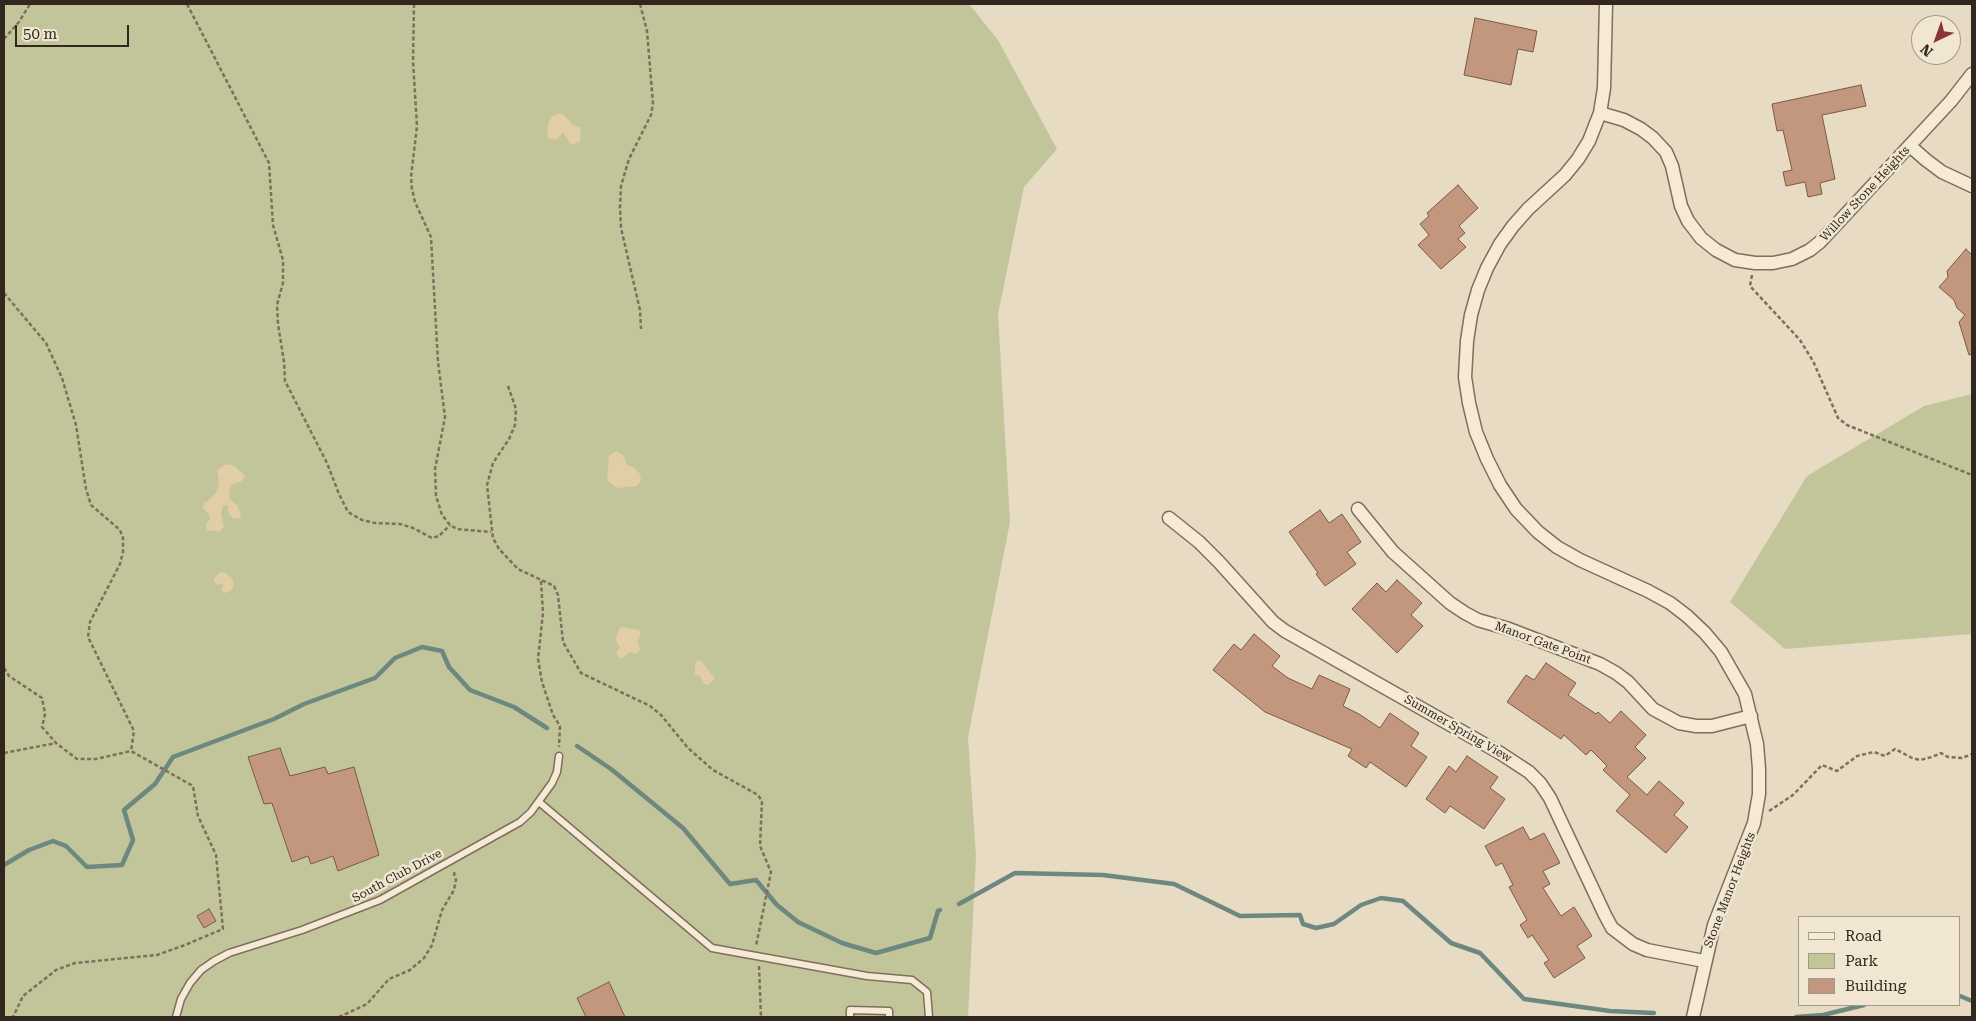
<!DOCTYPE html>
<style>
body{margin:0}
#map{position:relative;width:1976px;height:1021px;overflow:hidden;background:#e8dbc3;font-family:"Roboto Serif",serif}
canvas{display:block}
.frame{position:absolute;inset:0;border:5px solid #32271e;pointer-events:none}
.legend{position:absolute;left:1798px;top:916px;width:162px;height:90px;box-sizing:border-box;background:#f0e6d2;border:1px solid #a49a8a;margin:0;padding:6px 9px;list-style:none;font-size:15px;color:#32271e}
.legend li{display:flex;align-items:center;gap:10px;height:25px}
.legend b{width:25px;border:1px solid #a49a8a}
.north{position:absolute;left:1911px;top:15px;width:50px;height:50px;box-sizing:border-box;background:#f0e6d2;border:1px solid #a49a8a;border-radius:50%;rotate:222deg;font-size:14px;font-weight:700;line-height:20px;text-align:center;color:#32271e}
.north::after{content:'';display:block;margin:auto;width:18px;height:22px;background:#883438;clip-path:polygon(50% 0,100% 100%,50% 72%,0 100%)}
.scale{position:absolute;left:15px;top:25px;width:114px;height:22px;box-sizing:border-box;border:2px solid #32271e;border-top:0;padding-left:6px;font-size:15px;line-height:18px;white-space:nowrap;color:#32271e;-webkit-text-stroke:4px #f0e6d2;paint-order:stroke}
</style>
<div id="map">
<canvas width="1976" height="1021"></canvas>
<div class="frame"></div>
<ul class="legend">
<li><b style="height:6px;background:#f4ead5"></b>Road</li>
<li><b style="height:14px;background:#c1c599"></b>Park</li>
<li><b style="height:14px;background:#c2977e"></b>Building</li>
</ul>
<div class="north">N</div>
<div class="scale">50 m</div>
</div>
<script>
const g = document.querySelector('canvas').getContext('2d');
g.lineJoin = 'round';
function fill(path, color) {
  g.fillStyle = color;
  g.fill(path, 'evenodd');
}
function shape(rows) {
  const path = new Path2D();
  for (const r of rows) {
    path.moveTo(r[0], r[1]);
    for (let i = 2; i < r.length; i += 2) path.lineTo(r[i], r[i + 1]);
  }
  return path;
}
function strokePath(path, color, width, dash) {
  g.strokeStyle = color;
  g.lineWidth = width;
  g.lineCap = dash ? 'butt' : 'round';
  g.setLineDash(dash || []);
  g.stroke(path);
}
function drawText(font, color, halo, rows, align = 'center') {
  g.font = font + ' "Roboto Serif",serif';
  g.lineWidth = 5;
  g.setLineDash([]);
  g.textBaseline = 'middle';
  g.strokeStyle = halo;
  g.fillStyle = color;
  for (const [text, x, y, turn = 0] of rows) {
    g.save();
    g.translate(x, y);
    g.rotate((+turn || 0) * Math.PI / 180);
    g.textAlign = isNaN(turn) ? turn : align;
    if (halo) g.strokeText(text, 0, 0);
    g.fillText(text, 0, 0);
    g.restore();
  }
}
fill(shape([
 [4,4,969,4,998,40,1057,149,1024,187,998,314,1010,522,968,737,976,857,968,1017,4,1017],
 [1972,394,1972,634,1785,649,1730,602,1807,476,1924,406]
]), '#c1c599');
fill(shape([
 [557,114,563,114,573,125,581,128,580,141,571,145,563,132,557,140,549,138,547,134,549,122,552,117],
 [616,451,623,455,627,465,633,467,640,474,641,481,637,486,617,488,609,482,607,479,609,456],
 [226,464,235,466,245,476,242,481,231,485,229,491,230,499,237,505,241,514,240,518,233,519,228,512,228,505,223,506,221,513,224,527,220,531,210,531,207,530,206,524,210,519,209,514,203,508,204,503,208,501,217,491,219,482,217,470],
 [224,572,232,578,234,585,231,591,225,593,221,590,224,583,217,585,213,580,219,573],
 [621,627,638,630,641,632,638,642,640,650,637,654,630,652,622,658,618,657,616,652,620,648,616,640,617,634],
 [697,660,701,661,715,678,708,685,703,683,700,676,695,675,695,666]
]), '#e1cea4');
strokePath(shape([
 [577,746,611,769,683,828,730,884,756,880,777,905,798,922,842,943,876,953,930,938,938,911,940,910],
 [4,865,29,850,53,841,66,846,87,867,122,865,133,840,124,810,155,784,173,757,274,719,304,704,375,678,395,658,422,647,442,651,449,667,470,690,514,707,547,728],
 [959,904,1015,873,1103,875,1174,884,1240,916,1300,915,1303,924,1316,928,1334,924,1361,905,1381,898,1403,901,1451,943,1480,953,1524,999,1610,1011,1654,1013],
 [1960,996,1972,1001],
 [1796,1017,1823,1015,1864,1005]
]), '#6d8880', 4.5);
const building = shape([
 [1475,18,1537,31,1533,52,1518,49,1511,85,1464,75,1475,18],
 [1861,85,1866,106,1822,115,1835,179,1820,183,1822,194,1808,197,1805,182,1786,186,1783,172,1792,170,1783,130,1777,131,1772,104,1861,85],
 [1458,185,1478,208,1459,226,1465,233,1458,239,1466,247,1441,269,1418,245,1429,235,1420,224,1429,216,1427,213,1458,185],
 [1966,249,1972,255,1972,354,1969,355,1959,322,1965,315,1957,308,1954,300,1939,287,1948,277,1947,271,1966,249],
 [1320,510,1329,523,1342,514,1361,542,1347,552,1356,564,1325,586,1316,574,1318,573,1289,532,1320,510],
 [1397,580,1422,603,1411,615,1423,626,1397,653,1352,609,1377,583,1386,592,1397,580],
 [1254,634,1280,656,1272,666,1288,678,1312,689,1319,675,1350,689,1343,706,1359,714,1380,728,1390,713,1419,733,1411,746,1427,757,1406,787,1370,762,1366,768,1348,756,1352,749,1265,712,1213,670,1234,644,1241,650,1254,634],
 [1546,663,1576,683,1568,695,1596,714,1598,712,1610,723,1621,711,1646,735,1635,747,1646,758,1627,777,1647,795,1659,781,1684,803,1674,815,1688,827,1666,853,1616,811,1630,795,1603,770,1607,766,1591,750,1586,755,1564,735,1561,739,1507,702,1526,675,1534,680,1546,663],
 [280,748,290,776,325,767,328,774,354,767,379,855,338,871,333,856,311,864,308,856,292,862,272,803,264,804,248,757,280,748],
 [1467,756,1498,777,1490,788,1505,799,1484,829,1450,806,1445,813,1426,799,1449,766,1456,772,1467,756],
 [1523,827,1530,840,1544,833,1560,863,1543,871,1550,884,1543,888,1561,916,1574,907,1592,936,1577,946,1585,958,1554,978,1544,963,1549,960,1532,935,1528,938,1520,925,1527,920,1509,887,1513,885,1502,863,1496,866,1485,846,1523,827],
 [209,909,216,921,204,928,197,916,209,909],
 [609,982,625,1017,586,1017,577,998,609,982]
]);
fill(building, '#c2977e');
strokePath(building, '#7c5945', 1);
const lane = shape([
 [539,802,712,948,867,976,912,980,927,992,929,1017],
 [176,1017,181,999,190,983,201,970,214,961,229,953,302,930,380,900,520,822,531,812,552,783,557,772,559,756],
 [850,1017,850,1010,889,1011,889,1017]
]);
const street = shape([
 [1606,4,1604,88,1600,113,1589,141,1578,159,1565,175,1528,209,1513,226,1500,244,1487,268,1478,290,1471,315,1467,341,1465,377,1469,403,1476,432,1487,459,1500,485,1516,509,1538,532,1557,547,1580,560,1648,591,1670,603,1687,616,1705,633,1721,652,1745,694,1757,744,1759,769,1759,794,1754,823,1714,925,1693,1017],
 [1600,113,1624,120,1641,129,1653,138,1666,152,1672,166,1681,206,1688,221,1701,238,1716,250,1735,260,1755,263,1773,263,1792,259,1810,250,1820,242,1951,101,1972,74],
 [1910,146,1926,160,1942,172,1972,186],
 [1358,509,1393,552,1450,603,1465,613,1478,620,1509,629,1600,664,1616,673,1628,682,1653,709,1679,723,1696,726,1712,726,1751,716],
 [1169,518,1199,542,1219,562,1273,622,1285,631,1500,753,1529,772,1540,783,1550,798,1605,915,1612,928,1633,944,1647,950,1704,961]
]);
strokePath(lane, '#806e5c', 9);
strokePath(street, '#806e5c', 15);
strokePath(shape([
 [187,4,269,163,273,225,283,260,283,283,277,305,278,324,284,362,285,381,327,463,339,494,348,512,362,520,375,523,400,524,413,528,432,538,439,536,450,525],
 [414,4,413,61,417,126,411,177,412,189,415,202,431,237,438,362,445,417,435,469,436,496,442,515,450,525,457,529,491,532],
 [640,4,647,31,653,104,651,115,629,159,621,186,620,208,621,228,640,310,641,329],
 [4,39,19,22,30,4],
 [1752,275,1750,286,1800,340,1813,361,1838,418,1847,425,1972,475],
 [4,293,46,343,62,378,76,425,86,489,91,505,120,530,123,538,123,552,120,564,90,622,88,637,134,731,131,751],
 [508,386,516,409,515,425,509,439,493,463,487,485,493,538,499,549,518,569,554,586,558,595,563,642,581,673,650,706,661,715,688,748,713,770,758,795,762,801,760,846,771,872,756,946],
 [541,581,543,613,538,659,542,682,553,715,560,726,559,747],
 [4,668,9,676,42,698,45,714,42,727,56,743,77,759,96,759,131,751,193,786,198,816,216,855,223,929,185,945,157,955,75,963,56,970,23,996,13,1017],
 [4,753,56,743],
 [1769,811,1793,795,1822,765,1837,771,1857,756,1874,752,1885,756,1895,749,1912,758,1920,760,1932,757,1941,753,1948,757,1962,758,1972,754],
 [759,966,761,1017],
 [339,1017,367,1004,389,979,410,970,424,958,432,945,442,910,454,890,456,880,454,874,456,870]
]), '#806e5c', 2.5, [4, 2.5]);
strokePath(lane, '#f4ead5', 6);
strokePath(street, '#f4ead5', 12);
drawText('12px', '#32271e', '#f0e6d2', [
 ["Willow Stone Heights",1865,194,-47],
 ["Manor Gate Point",1543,643,20],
 ["Summer Spring View",1458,729,30],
 ["South Club Drive",397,876,-28],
 ["Stone Manor Heights",1730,890,-69]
]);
</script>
